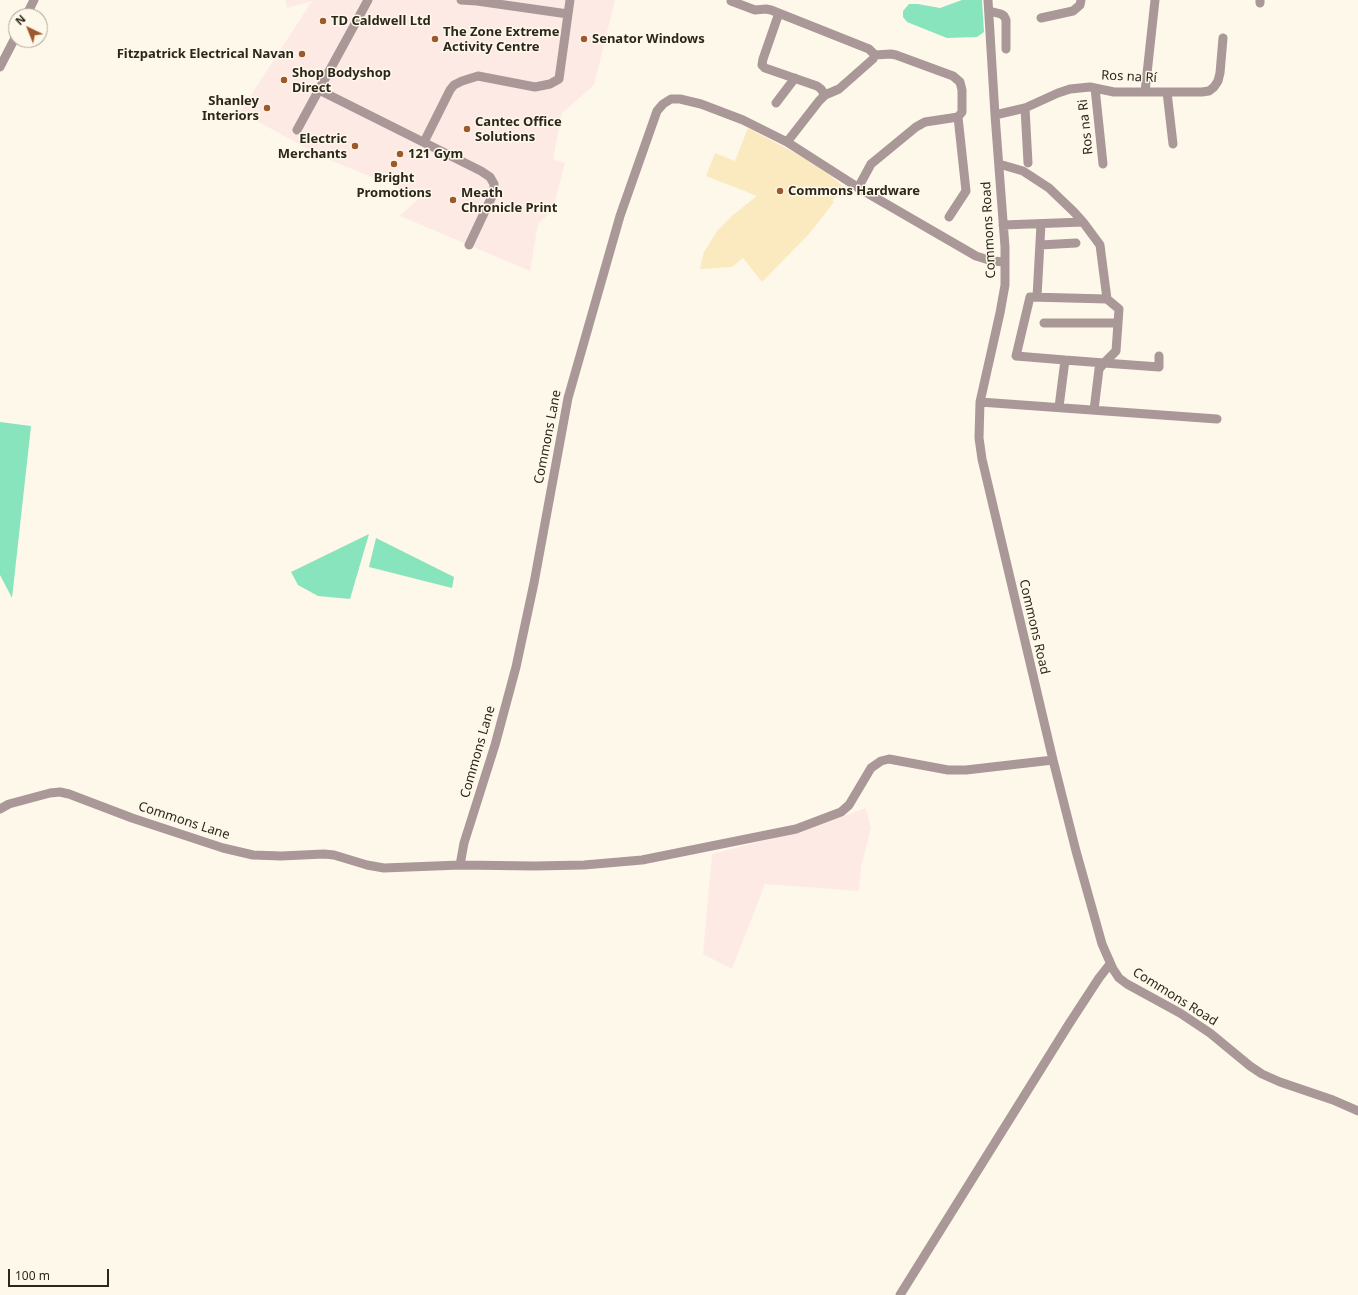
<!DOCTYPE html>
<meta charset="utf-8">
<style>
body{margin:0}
#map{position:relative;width:1358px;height:1295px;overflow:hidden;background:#fef8eb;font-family:"Noto Sans",sans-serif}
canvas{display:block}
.north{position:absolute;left:8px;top:8px;width:40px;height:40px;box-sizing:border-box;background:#fef8eb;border:1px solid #aaa497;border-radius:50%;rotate:317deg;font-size:11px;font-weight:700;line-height:16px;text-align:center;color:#2c271a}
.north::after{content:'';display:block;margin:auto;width:14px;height:18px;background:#9e592b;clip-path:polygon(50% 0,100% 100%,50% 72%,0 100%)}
.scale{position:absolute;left:8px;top:1269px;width:101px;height:18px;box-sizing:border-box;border:2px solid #2c271a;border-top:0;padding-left:5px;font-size:12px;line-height:14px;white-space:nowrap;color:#2c271a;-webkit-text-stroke:3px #fef8eb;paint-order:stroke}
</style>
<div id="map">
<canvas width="1358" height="1295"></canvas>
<div class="north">N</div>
<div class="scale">100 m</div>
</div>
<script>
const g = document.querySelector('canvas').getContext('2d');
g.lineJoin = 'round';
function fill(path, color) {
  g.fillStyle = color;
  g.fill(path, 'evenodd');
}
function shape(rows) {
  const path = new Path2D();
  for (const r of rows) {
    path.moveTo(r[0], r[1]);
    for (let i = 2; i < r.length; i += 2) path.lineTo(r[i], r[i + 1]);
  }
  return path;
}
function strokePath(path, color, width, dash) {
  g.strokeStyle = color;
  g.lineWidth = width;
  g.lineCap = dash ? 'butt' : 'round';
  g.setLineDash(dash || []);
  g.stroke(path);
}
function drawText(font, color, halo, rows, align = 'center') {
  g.font = font + ' "Noto Sans",sans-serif';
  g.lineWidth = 3;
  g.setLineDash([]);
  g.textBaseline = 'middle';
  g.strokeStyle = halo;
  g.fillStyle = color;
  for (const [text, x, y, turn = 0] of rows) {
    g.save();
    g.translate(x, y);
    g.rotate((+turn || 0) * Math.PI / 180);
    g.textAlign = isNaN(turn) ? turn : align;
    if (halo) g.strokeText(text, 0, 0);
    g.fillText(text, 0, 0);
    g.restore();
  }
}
fill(shape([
 [748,128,797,154,827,173,846,189,832,200,834,202,809,234,762,282,743,258,732,267,700,269,704,252,717,231,733,215,757,196,706,176,715,153,735,161]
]), '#fbeac0');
fill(shape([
 [285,0,615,0,594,85,562,113,553,159,565,163,553,209,538,224,530,271,400,216,420,197,325,158,240,112,312,1,287,8],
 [866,808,871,828,861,867,859,891,765,884,732,969,703,954,712,854,808,829]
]), '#feeae4');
fill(shape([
 [962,0,982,0,984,32,977,37,947,38,907,22,903,17,903,11,909,4,918,4,940,8],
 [0,422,31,426,12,598,0,575],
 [369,534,350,599,318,596,298,585,291,572],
 [376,538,454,577,452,588,369,567]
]), '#88e4bc');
strokePath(shape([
 [461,0,477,1,568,14],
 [731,0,731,1,755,10,766,9,771,10,869,49,875,55,891,54,896,55,953,76,960,82,962,90,962,112,958,117,925,122,916,127,871,164,858,188],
 [988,0,995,115,1005,247,1005,285,1000,313,980,402,979,438,982,459,1053,760,1076,851,1102,944,1113,969,1119,978,1127,984,1180,1013,1210,1033,1250,1066,1262,1074,1280,1082,1333,1100,1358,1111],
 [1260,0,1260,3],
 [989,11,1001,14,1004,16,1006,20,1006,49],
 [779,13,763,59,762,65,765,68,817,86,821,89,825,95],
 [26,16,34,0],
 [1041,18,1073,11,1080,5,1081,0],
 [0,67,16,36],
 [1095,88,1103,164],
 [319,90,481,171,490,177,494,184,494,192,469,245],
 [1145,92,1155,0],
 [1167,92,1173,144],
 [776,103,795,78],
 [1025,108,1028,163],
 [995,115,1025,108,1058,93,1070,89,1090,87,1114,92,1202,92,1209,91,1214,87,1218,81,1220,73,1223,38],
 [297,130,368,0],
 [424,142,450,90,454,85,462,81,478,76,535,87,550,84,559,79,570,0],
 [787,142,819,101,825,95,839,89,873,59,875,55],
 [999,164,1023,171,1049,188,1074,212,1083,222,1100,245,1107,299],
 [949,217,966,191,958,117],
 [1003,225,1083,222],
 [1040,245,1076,243],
 [1037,297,1041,224],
 [1044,323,1118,323],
 [980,402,1217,419],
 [1059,407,1065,360],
 [1094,410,1099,369,1104,363,1116,351,1119,309,1107,299,1030,297,1016,356,1065,360,1104,363,1159,367,1159,356],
 [0,809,9,804,50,793,60,792,69,794,132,818,223,848,253,855,281,856,324,854,334,855,367,865,384,868,460,865,535,866,584,865,642,860,796,829,841,812,849,805,871,768,881,761,889,759,948,770,966,770,1053,760],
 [460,865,464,843,495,745,516,667,534,583,568,398,620,216,657,111,663,104,671,99,680,99,701,104,743,120,787,142,862,190,976,256,992,261,1005,262],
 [900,1295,1069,1024,1099,978,1110,964]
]), '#aa9898', 9);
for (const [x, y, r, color] of [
 [323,21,4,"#9e592b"],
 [435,39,4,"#9e592b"],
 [584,39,4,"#9e592b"],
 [302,54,4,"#9e592b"],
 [284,80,4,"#9e592b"],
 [267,108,4,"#9e592b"],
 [467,129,4,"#9e592b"],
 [355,146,4,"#9e592b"],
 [400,154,4,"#9e592b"],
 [394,164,4,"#9e592b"],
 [780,191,4,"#9e592b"],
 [453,200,4,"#9e592b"]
]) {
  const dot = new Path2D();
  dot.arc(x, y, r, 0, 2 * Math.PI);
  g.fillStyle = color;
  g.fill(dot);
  strokePath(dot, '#fef8eb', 1.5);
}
drawText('bold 13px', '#2c271a', '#fef8eb', [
 ["TD Caldwell Ltd",331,21],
 ["The Zone Extreme",443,32],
 ["Activity Centre",443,47],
 ["Senator Windows",592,39],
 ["Fitzpatrick Electrical Navan",294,54,"right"],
 ["Shop Bodyshop",292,73],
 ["Direct",292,88],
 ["Shanley",259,101,"right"],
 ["Interiors",259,116,"right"],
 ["Cantec Office",475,122],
 ["Solutions",475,137],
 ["Electric",347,139,"right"],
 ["Merchants",347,154,"right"],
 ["121 Gym",408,154],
 ["Bright",394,178,"center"],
 ["Promotions",394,193,"center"],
 ["Commons Hardware",788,191],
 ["Meath",461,193],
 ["Chronicle Print",461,208]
], 'left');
drawText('13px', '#2c271a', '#fef8eb', [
 ["Ros na Rí",1129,77,3],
 ["Ros na Ri",1086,127,-96],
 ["Commons Road",989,230,-93],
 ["Commons Lane",548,437,-79],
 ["Commons Road",1034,627,77],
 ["Commons Lane",478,752,-74],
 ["Commons Lane",184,821,18],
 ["Commons Road",1175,997,32]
]);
</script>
